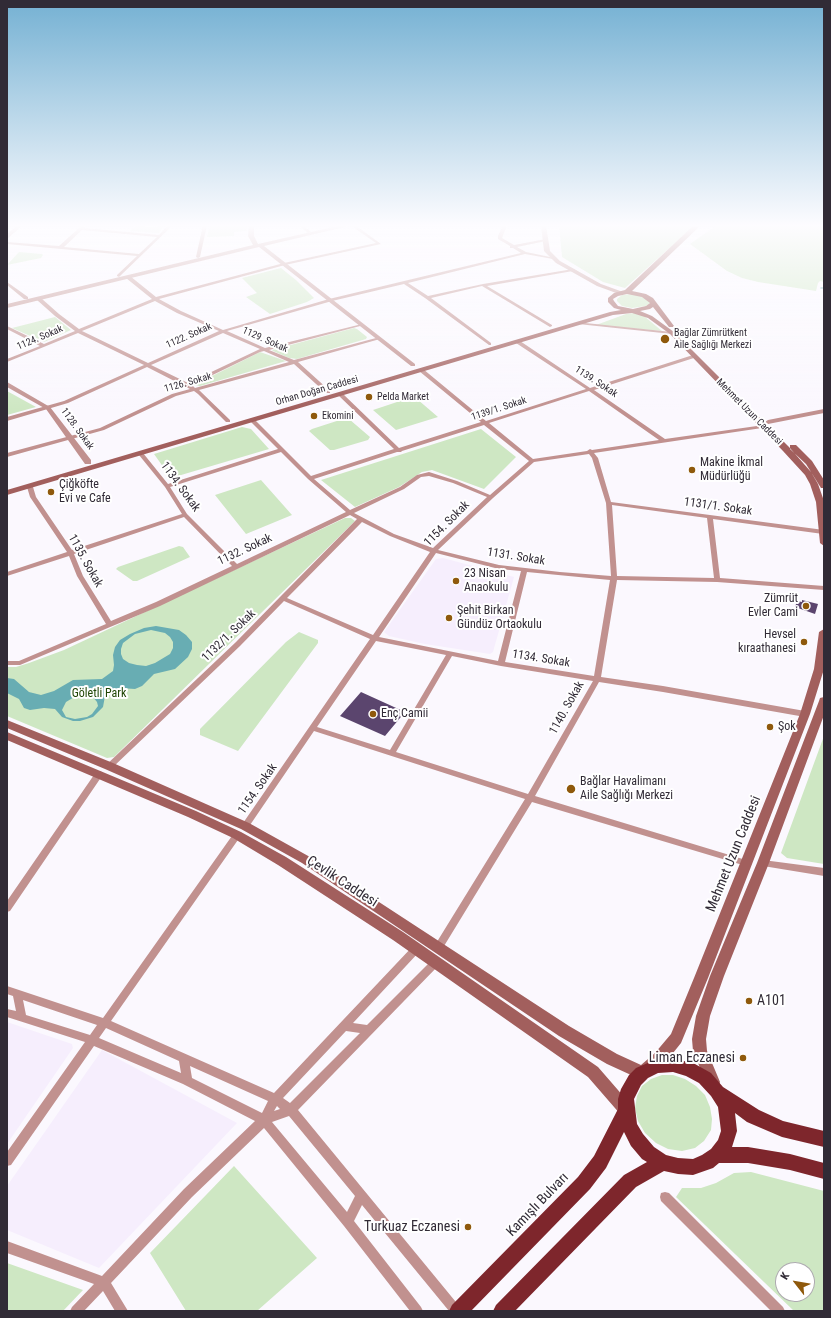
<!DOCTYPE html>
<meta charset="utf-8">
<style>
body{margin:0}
#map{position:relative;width:831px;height:1318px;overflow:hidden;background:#fbf8fe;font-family:"Roboto Condensed",sans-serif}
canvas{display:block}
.frame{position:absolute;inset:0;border:8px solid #312b36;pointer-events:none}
.north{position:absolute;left:775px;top:1262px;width:40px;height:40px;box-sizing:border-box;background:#fff;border:1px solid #adaaaf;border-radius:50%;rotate:301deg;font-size:11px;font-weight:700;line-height:16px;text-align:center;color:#312b36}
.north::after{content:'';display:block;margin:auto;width:14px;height:18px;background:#8f590c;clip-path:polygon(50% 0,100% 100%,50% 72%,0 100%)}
</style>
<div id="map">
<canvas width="831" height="1318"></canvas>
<div class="frame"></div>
<div class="north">K</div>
</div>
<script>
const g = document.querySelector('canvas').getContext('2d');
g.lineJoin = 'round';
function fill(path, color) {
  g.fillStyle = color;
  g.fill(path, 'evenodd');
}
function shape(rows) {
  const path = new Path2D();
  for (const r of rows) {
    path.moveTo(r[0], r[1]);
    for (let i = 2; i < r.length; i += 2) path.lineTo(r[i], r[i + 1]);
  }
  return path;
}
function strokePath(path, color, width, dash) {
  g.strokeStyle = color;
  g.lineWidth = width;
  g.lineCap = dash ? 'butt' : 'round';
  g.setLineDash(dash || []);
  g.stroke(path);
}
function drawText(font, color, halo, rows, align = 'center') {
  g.font = font + ' "Roboto Condensed",sans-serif';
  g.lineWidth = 4;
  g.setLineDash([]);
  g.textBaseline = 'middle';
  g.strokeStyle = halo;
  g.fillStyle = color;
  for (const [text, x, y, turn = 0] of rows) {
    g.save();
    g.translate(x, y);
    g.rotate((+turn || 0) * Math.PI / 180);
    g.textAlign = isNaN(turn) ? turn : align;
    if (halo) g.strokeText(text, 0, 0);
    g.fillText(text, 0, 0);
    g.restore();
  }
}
fill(shape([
 [443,558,514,577,493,652,490,654,425,644,389,636,384,632,436,559],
 [7,1022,72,1044,73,1048,7,1144],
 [102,1050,237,1123,99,1268,7,1230,7,1186]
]), '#f6eefd');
fill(shape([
 [210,225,247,225,246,231,234,232,234,236,207,237],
 [559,225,695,225,625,288,603,282,562,257],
 [717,225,824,225,824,282,820,281,818,283,816,291,758,282,742,278,727,271,690,244],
 [135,226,163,227,159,233,130,231],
 [19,252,42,254,43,255,41,258,7,265],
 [281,268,296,280,314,298,307,302,270,314,246,297,257,293,242,278],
 [632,294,642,296,650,302,649,304,646,306,632,308,622,306,617,301,617,299,622,295],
 [634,313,644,316,662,331,596,325,626,314],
 [55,317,71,330,44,342,12,328],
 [354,328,357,329,367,337,366,339,297,359,289,358,273,351,272,350],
 [260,352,286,361,200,386,194,385],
 [7,391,36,407,7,415],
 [412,397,417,399,438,417,396,430,373,410],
 [346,418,349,419,370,437,368,440,334,450,330,450,309,431,312,429],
 [242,427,251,429,269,449,171,478,154,454],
 [481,429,516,457,484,489,432,470,422,472,399,487,355,507,321,480],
 [261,480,292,515,246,534,215,495],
 [345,518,351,518,355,521,114,757,107,758,7,716,7,667,16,667,29,663,64,650],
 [179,546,183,547,190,557,137,581,133,581,116,569,118,567],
 [299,632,318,640,318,643,238,751,200,735,200,729,286,642],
 [824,736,824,864,787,858,781,853],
 [662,1075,673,1075,685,1079,696,1086,705,1095,710,1107,712,1119,711,1130,704,1141,695,1148,682,1151,668,1149,656,1143,645,1133,638,1121,635,1108,637,1096,642,1086,651,1079],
 [234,1166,317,1258,257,1311,186,1311,150,1253],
 [751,1172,824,1191,824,1311,794,1311,676,1197,682,1188,701,1188,716,1183,734,1173],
 [783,1270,807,1270,807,1294,783,1294],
 [7,1263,83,1290,63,1311,7,1311]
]), '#cee7c3');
fill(shape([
 [156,626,179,630,186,635,192,642,192,649,188,657,175,669,154,674,142,686,135,689,120,688,109,692,105,696,103,707,93,717,80,721,73,721,62,717,55,709,44,708,30,710,24,708,19,699,7,693,7,678,14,679,29,692,41,695,54,691,73,680,102,679,113,671,114,665,113,655,115,647,120,640,130,634,144,628],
 [151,630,165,633,170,637,173,642,173,648,170,654,155,663,146,666,137,665,129,663,123,659,121,654,121,649,123,643,135,634],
 [87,695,92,696,97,702,98,706,92,714,87,717,75,719,66,717,62,710,66,702,76,696]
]), '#68adb3');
strokePath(shape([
 [821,288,824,288]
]), '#68adb3', 1.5);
fill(shape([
 [802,600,818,604,815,614,795,607,797,601,802,602],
 [361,692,405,712,385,736,340,716]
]), '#5b456e');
fill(shape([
 [168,225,173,225,119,277,117,276,117,275,137,256,7,244,7,242,59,246,79,228,83,226,85,227,84,228,159,235,168,225],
 [82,230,157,237,139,254,64,247,82,230],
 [203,225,207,225,200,257,198,258,196,257,203,225],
 [298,225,303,225,311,232,308,233,298,225],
 [350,225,355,225,381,244,285,265,159,299,181,311,223,330,329,299,521,253,513,248,510,248,510,246,498,239,498,236,503,225,507,225,502,238,514,245,546,239,546,241,517,247,526,252,555,258,553,259,525,254,408,283,428,296,483,284,573,269,575,270,573,271,487,286,552,325,552,326,550,327,482,286,431,298,491,343,491,345,489,345,425,298,404,284,332,301,227,331,265,348,362,324,364,325,269,350,294,360,376,338,380,339,298,362,330,391,330,393,326,393,294,364,199,390,230,420,230,422,226,422,198,394,194,391,176,396,104,430,7,457,7,453,100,428,172,394,190,389,147,367,68,403,7,421,7,417,64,401,144,365,78,333,7,362,7,359,40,346,7,329,7,326,44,344,75,331,55,316,37,300,37,298,41,298,59,314,79,329,152,299,126,278,126,276,130,276,156,297,284,263,376,243,350,225],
 [155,301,177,313,219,331,148,363,82,331,155,301],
 [223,333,260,349,188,383,151,365,223,333],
 [264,351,289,362,195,388,192,385,260,352,264,351],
 [7,282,28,297,28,299,24,299,7,285,7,282],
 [576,322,672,332,674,333,672,334,578,324,576,324,576,322],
 [516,341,520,341,590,388,693,355,697,355,697,357,594,390,665,439,764,425,764,427,762,428,594,453,598,458,611,502,824,530,824,534,823,534,713,519,720,578,824,586,824,590,717,582,617,580,601,677,663,686,805,711,808,712,809,714,808,716,805,717,663,692,599,682,535,796,746,860,749,861,750,863,749,865,746,866,532,802,441,951,438,952,435,951,433,948,435,945,525,799,314,731,248,828,245,829,242,828,241,826,370,639,284,601,240,646,112,768,106,768,105,766,236,642,280,597,357,519,350,515,160,606,20,665,7,665,7,661,19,661,106,624,77,576,69,556,7,576,7,572,67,552,30,497,27,487,28,486,32,486,33,487,36,497,72,550,182,514,165,487,139,455,139,453,143,453,168,484,278,449,250,421,250,419,252,418,254,419,311,476,394,449,338,395,338,393,342,393,399,448,481,422,419,371,419,369,423,369,486,421,586,389,516,343,516,341],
 [589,391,659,440,592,450,590,449,587,451,533,459,489,423,589,391],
 [484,425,529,461,490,495,457,481,429,472,417,475,400,487,350,510,314,479,397,452,401,452,402,451,484,425],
 [281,452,308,479,346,512,237,564,187,514,170,487,281,452],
 [589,454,592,458,606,503,611,576,560,572,499,565,438,550,493,498,534,462,589,454],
 [429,476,453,483,487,497,433,548,394,534,354,513,404,489,421,477,429,476],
 [612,505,707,518,714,578,617,576,612,505],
 [184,517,232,566,156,602,111,621,83,576,74,554,184,517],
 [362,522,390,536,430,552,373,635,287,598,362,522],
 [436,553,499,569,521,571,498,661,379,637,436,553],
 [527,572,610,580,594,676,505,662,527,572],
 [376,641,446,655,390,750,317,727,376,641],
 [452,656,501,666,593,681,528,794,396,752,452,656],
 [824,409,824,413,768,424,765,422,768,420,824,409],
 [99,771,102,772,103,774,102,776,10,911,7,912,7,901,96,772,99,771],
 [237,832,240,833,241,835,240,837,111,1021,274,1093,413,946,416,945,419,946,421,949,419,952,353,1023,367,1025,433,959,436,958,439,959,441,962,439,965,298,1110,460,1307,462,1311,449,1311,362,1205,354,1221,421,1307,423,1311,410,1311,344,1226,264,1128,192,1197,111,1283,128,1311,115,1311,103,1291,84,1311,70,1311,72,1307,94,1284,7,1253,7,1241,102,1276,184,1189,255,1121,183,1084,94,1046,11,1165,7,1166,7,1152,85,1042,7,1017,7,1009,16,1011,13,996,7,994,7,986,103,1018,234,833,237,832],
 [23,1000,97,1025,90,1035,26,1015,23,1000],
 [106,1028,179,1061,181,1073,99,1038,106,1028],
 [346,1031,360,1033,290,1103,283,1098,346,1031],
 [190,1066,268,1101,262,1113,192,1078,190,1066],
 [277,1106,280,1109,274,1111,277,1106],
 [289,1116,355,1196,347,1212,272,1122,289,1116],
 [763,860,824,868,824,876,763,866,760,865,759,863,760,861,763,860],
 [665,1192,669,1193,783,1307,785,1311,771,1311,661,1201,660,1197,661,1193,665,1192]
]), '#c1918f');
fill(shape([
 [18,225,23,225,7,239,7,234,18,225],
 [249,225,254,225,254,236,258,244,342,225,353,225,264,246,415,364,415,366,411,366,259,247,7,308,7,304,253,245,248,236,249,225],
 [541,225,546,225,550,251,560,261,601,284,623,292,623,294,619,294,597,286,556,263,544,251,541,225],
 [7,382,50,407,91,460,91,464,85,464,46,409,7,387,7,382]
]), '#c1918f');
fill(shape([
 [694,225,701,225,632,291,646,294,653,298,674,326,673,327,669,327,653,307,650,309,640,311,652,316,674,332,789,447,811,472,818,484,824,501,824,546,820,543,816,502,810,484,805,475,783,451,670,334,648,318,632,313,613,315,7,495,7,490,610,312,621,310,614,308,608,302,608,298,614,293,625,290,694,225],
 [627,294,642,297,650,303,646,306,633,309,618,306,614,301,613,299,618,296,627,294],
 [790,445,796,445,812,461,824,480,824,488,821,488,806,464,790,449,790,445],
 [824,629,824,669,810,714,708,978,681,1043,665,1063,647,1078,642,1080,607,1064,559,1036,302,863,241,829,105,769,7,728,7,720,113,763,249,823,310,857,569,1026,617,1054,641,1065,655,1053,671,1034,694,978,800,714,814,669,819,632,824,629],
 [824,697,824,715,769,863,724,976,710,1016,706,1039,707,1051,720,1082,718,1087,713,1089,708,1087,693,1051,692,1039,696,1016,710,976,757,863,819,701,820,698,824,697],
 [7,732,196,811,241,832,286,857,403,932,598,1067,631,1105,633,1110,631,1115,626,1117,621,1115,588,1077,393,940,278,865,233,838,188,817,7,740,7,732]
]), '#a25f5d');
fill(shape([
 [673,1058,695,1064,711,1073,723,1087,759,1110,783,1121,824,1131,824,1147,782,1137,747,1122,735,1113,737,1131,732,1147,748,1147,790,1154,824,1163,824,1179,790,1170,748,1163,719,1163,713,1168,693,1175,678,1174,664,1171,636,1187,515,1311,493,1311,496,1305,624,1175,647,1162,642,1159,631,1146,624,1132,606,1168,590,1189,471,1311,449,1311,452,1305,578,1177,594,1156,618,1109,618,1099,621,1089,629,1075,636,1068,657,1059,673,1058],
 [673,1072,686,1076,699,1083,711,1096,718,1107,721,1131,718,1140,711,1149,702,1155,693,1159,678,1158,666,1155,654,1147,643,1134,637,1124,634,1099,641,1085,648,1078,658,1073,673,1072]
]), '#7e262c');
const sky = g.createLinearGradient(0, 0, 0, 410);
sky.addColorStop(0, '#75b1d3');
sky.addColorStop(0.55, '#fdfcff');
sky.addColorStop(1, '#fdfcff00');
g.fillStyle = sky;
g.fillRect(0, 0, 831, 410);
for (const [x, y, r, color] of [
 [665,339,5,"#8f590c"],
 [369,397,4,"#8f590c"],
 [314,416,4,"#8f590c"],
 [692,470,4,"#8f590c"],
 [51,492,4,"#8f590c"],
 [456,581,4,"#8f590c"],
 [806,606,4,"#8f590c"],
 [449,618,4,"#8f590c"],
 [804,642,4,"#8f590c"],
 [373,714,4,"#8f590c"],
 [770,727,4,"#8f590c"],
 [571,789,5,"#8f590c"],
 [749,1001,4,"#8f590c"],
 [743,1058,4,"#8f590c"],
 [468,1227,4,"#8f590c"]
]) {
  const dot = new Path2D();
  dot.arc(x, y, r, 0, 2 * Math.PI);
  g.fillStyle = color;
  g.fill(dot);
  strokePath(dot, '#fff', 1.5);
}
drawText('10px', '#312b36', '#fff', [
 ["Bağlar Zümrütkent",674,333],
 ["Aile Sağlığı Merkezi",674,345],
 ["Pelda Market",377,397],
 ["Ekomini",322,416]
], 'left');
drawText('10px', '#312b36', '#fff', [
 ["1122. Sokak",189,336,-24],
 ["1124. Sokak",40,338,-23],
 ["1129. Sokak",265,340,24],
 ["1139. Sokak",596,382,33],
 ["1126. Sokak",188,383,-16],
 ["Orhan Doğan Caddesi",317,391,-16],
 ["1139/1. Sokak",499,409,-18],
 ["Mehmet Uzun Caddesi",749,412,45],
 ["1128. Sokak",77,429,54]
]);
drawText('12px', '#312b36', '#fff', [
 ["Makine İkmal",700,463],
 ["Müdürlüğü",700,477],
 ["Çiğköfte",59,485],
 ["Evi ve Cafe",59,499],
 ["23 Nisan",464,574],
 ["Anaokulu",464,588],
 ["Zümrüt",798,599,"right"],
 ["Evler Cami",798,613,"right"],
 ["Şehit Birkan",457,611],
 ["Gündüz Ortaokulu",457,625],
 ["Hevsel",796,635,"right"],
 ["kıraathanesi",796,649,"right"],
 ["Enç Camii",381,714],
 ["Şok",778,727],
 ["Bağlar Havalimanı",580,782],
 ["Aile Sağlığı Merkezi",580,796]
], 'left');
drawText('12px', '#312b36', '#fff', [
 ["1134. Sokak",180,487,54],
 ["1131/1. Sokak",718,507,8],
 ["1154. Sokak",447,524,-45],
 ["1132. Sokak",245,550,-25],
 ["1131. Sokak",516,557,9],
 ["1135. Sokak",85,561,61],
 ["1132/1. Sokak",229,636,-44],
 ["1134. Sokak",541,659,9],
 ["1140. Sokak",567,708,-61],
 ["1154. Sokak",258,789,-55]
]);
drawText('12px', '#204605', '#fff', [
 ["Göletli Park",99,694]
]);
drawText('14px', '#312b36', '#fff', [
 ["Mehmet Uzun Caddesi",734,854,-68],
 ["Çevlik Caddesi",342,882,33],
 ["Kamışlı Bulvarı",538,1205,-46]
]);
drawText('14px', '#312b36', '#fff', [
 ["A101",757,1001,"left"],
 ["Liman Eczanesi",735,1058],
 ["Turkuaz Eczanesi",460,1227]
], 'right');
</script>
